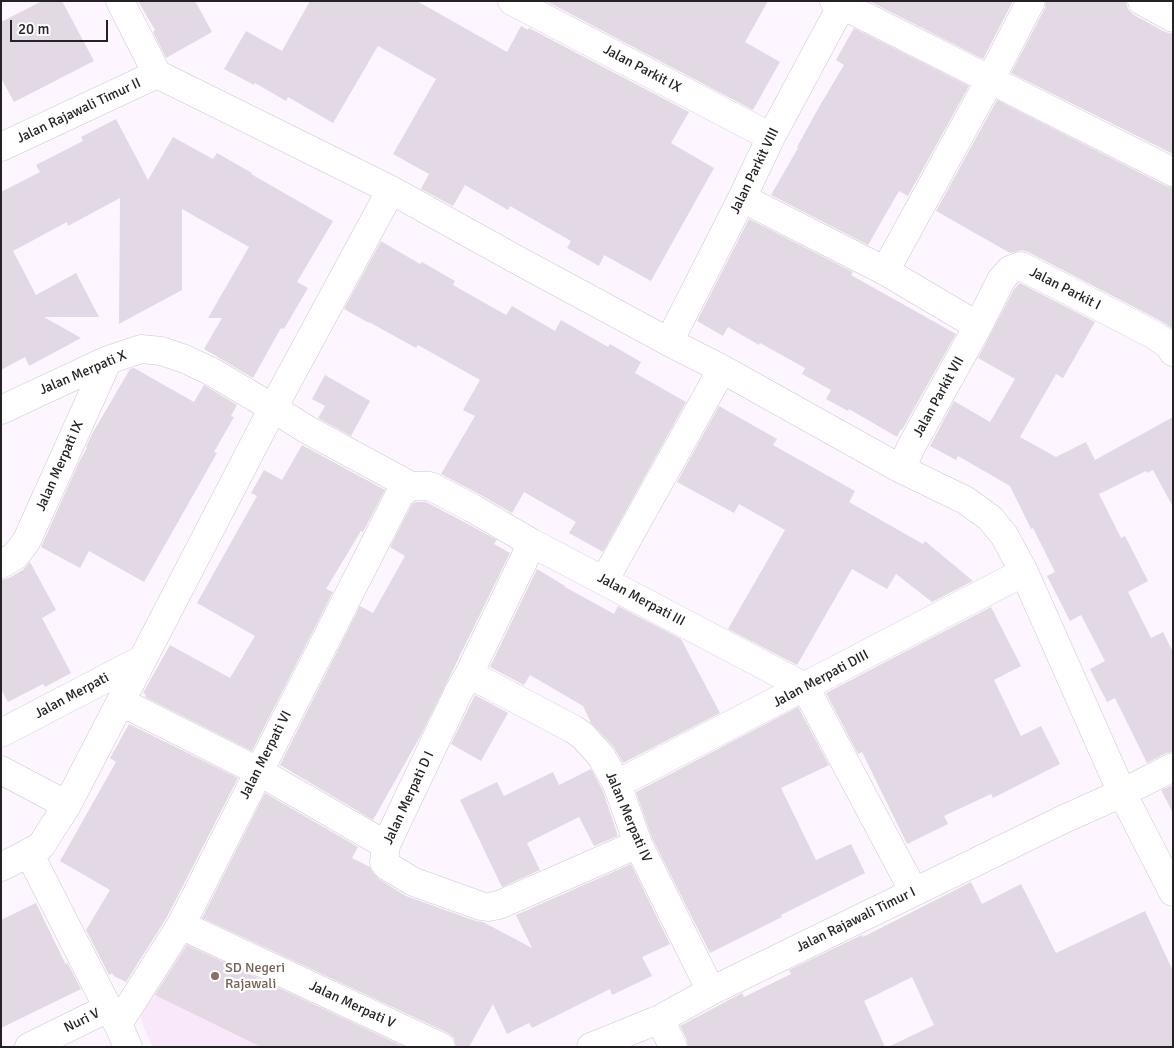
<!DOCTYPE html>
<style>
body{margin:0}
#map{position:relative;width:1174px;height:1048px;overflow:hidden;background:#fdf5ff;font-family:Signika,sans-serif}
canvas{display:block}
.frame{position:absolute;inset:0;border:2px solid #252226;pointer-events:none}
.scale{position:absolute;left:10px;top:20px;width:98px;height:22px;box-sizing:border-box;border:2px solid #252226;border-top:0;padding-left:6px;font-size:15px;line-height:18px;white-space:nowrap;color:#252226;-webkit-text-stroke:4px #fff;paint-order:stroke}
</style>
<div id="map">
<canvas width="1174" height="1048"></canvas>
<div class="frame"></div>
<div class="scale">20 m</div>
</div>
<script>
const g = document.querySelector('canvas').getContext('2d');
g.lineJoin = 'round';
function fill(path, color) {
  g.fillStyle = color;
  g.fill(path, 'evenodd');
}
function shape(rows) {
  const path = new Path2D();
  for (const r of rows) {
    path.moveTo(r[0], r[1]);
    for (let i = 2; i < r.length; i += 2) path.lineTo(r[i], r[i + 1]);
  }
  return path;
}
function strokePath(path, color, width, dash) {
  g.strokeStyle = color;
  g.lineWidth = width;
  g.lineCap = dash ? 'butt' : 'round';
  g.setLineDash(dash || []);
  g.stroke(path);
}
function drawText(font, color, halo, rows, align = 'center') {
  g.font = font + ' Signika,sans-serif';
  g.lineWidth = 4.5;
  g.setLineDash([]);
  g.textBaseline = 'middle';
  g.strokeStyle = halo;
  g.fillStyle = color;
  for (const [text, x, y, turn = 0] of rows) {
    g.save();
    g.translate(x, y);
    g.rotate((+turn || 0) * Math.PI / 180);
    g.textAlign = isNaN(turn) ? turn : align;
    if (halo) g.strokeText(text, 0, 0);
    g.fillText(text, 0, 0);
    g.restore();
  }
}
fill(shape([
 [187,936,415,1047,153,1047,142,1024,141,1015]
]), '#f9e8f9');
fill(shape([
 [42,1,62,1,94,61,14,102,1,78,1,22],
 [138,1,195,1,212,32,166,58,153,32,155,30],
 [310,1,417,1,507,52,521,26,528,30,529,28,689,112,671,143,714,168,651,281,604,255,599,266,567,248,571,241,510,206,508,210,465,185,453,206,421,189,429,174,393,154,436,79,378,46,333,123,288,97,286,101,255,83,254,85,224,69,246,31,282,51],
 [546,1,768,1,745,42,780,62,753,110],
 [869,1,1013,1,983,59],
 [1046,1,1126,1,1128,9,1134,15,1165,32,1173,34,1173,154,1011,73,1045,8],
 [854,28,969,86,908,196,899,191,868,245,771,195,798,148,797,147,819,107,844,65,836,60],
 [997,100,1166,186,1173,187,1173,329,1161,321,1028,252,1022,250,1010,253,936,211],
 [116,119,148,180,173,137,213,159,217,153,252,173,251,174,333,221,297,282,308,288,284,329,281,328,253,378,204,349,222,318,208,318,249,247,182,209,182,290,119,324,120,198,68,226,67,222,13,251,36,295,76,273,99,317,44,317,81,338,29,366,25,357,1,370,1,192,40,172,36,165,83,141,81,137],
 [749,219,853,272,851,275,956,334,902,430,901,429,897,437,849,409,848,411,826,399,831,390,802,374,805,368,760,343,759,345,728,327,723,336,697,321],
 [381,241,420,264,422,262,455,281,453,285,506,315,512,306,555,331,561,320,608,347,610,344,641,362,635,373,686,402,603,552,569,533,576,522,524,492,512,513,479,494,441,474,475,416,463,410,480,380,418,345,416,348,369,322,369,323,344,309],
 [1020,283,1095,322,1063,378,1056,374,1020,437,1056,457,1086,442,1095,460,1173,417,1173,507,1153,470,1147,473,1146,471,1099,494,1121,538,1125,536,1148,581,1128,592,1151,638,1163,632,1173,652,1173,752,1166,753,1147,763,1115,698,1107,702,1090,669,1105,661,1081,615,1070,621,1047,576,1055,572,1033,528,1031,529,1010,486,958,456,956,460,930,446,954,401,990,422,1015,379,978,358,1014,289],
 [134,368,194,402,204,385,237,405,231,416,234,417,214,452,217,453,144,582,89,551,80,568,41,547,79,462,87,448,86,447,92,434,130,369],
 [325,375,370,401,351,436,318,418,325,406,312,399],
 [719,406,777,439,773,445,855,491,849,502,923,544,925,541,973,581,932,602,896,574,887,589,852,569,797,665,728,629,785,530,739,504,734,513,677,482],
 [302,445,385,490,363,532,361,531,326,589,333,592,252,751,145,697,146,695,143,693,170,645,230,678,255,636,197,603,257,496,251,493,264,470,282,480],
 [416,502,426,502,464,522,497,540,494,544,510,553,421,735,373,820,280,765,360,606,373,613,405,556,390,547,412,504],
 [30,562,56,610,42,618,71,673,45,687,43,684,8,702,1,689,1,580,9,578,23,570],
 [537,569,565,586,565,587,614,614,618,606,681,639,720,713,623,763,613,746,591,723,583,706,530,675,524,685,490,667],
 [991,607,1021,666,994,680,1021,736,1041,726,1060,764,993,798,991,794,944,816,948,824,907,844,862,752,858,754,826,693],
 [475,695,508,713,481,761,451,744],
 [798,707,829,765,781,788,816,860,851,844,865,873,781,915,782,917,710,953,652,838,636,792],
 [129,724,238,778,167,917,126,982,114,976,112,973,109,975,86,930,110,890,60,861,116,762,110,758],
 [591,769,603,791,618,836,594,846,579,817,527,843,540,870,502,887,460,800,497,782,504,796,553,772,559,785],
 [1173,785,1173,813,1161,790],
 [265,793,358,847,352,858,370,867,372,871,379,879,406,896,476,921,483,922,532,948,516,915,631,864,670,944,642,957,652,976,612,995,610,989,532,1028,529,1023,507,1034,493,1004,469,1047,456,1047,454,1038,448,1033,202,918],
 [971,882,982,904,1021,884,1056,953,1145,911,1173,971,1173,1047,888,1047,934,1025,912,977,864,1001,885,1047,688,1047,687,1040,680,1026,742,993,744,997,791,974,789,970,862,935,863,937],
 [36,903,66,965,67,962,81,989,1,1028,1,920],
 [187,945,402,1046,403,1047,261,1047,155,995]
]), '#e2d9e4');
const minor = shape([
 [120,1,157,74],
 [512,1,771,137],
 [834,1,1173,172],
 [1142,1,1173,18],
 [157,74,391,190,521,262,669,342,722,369,901,469,965,500,990,518,1004,535,1024,572,1122,793,1173,892],
 [1,147,157,74],
 [742,198,885,271,978,326],
 [885,271,990,80,1031,1],
 [669,342,742,198,771,137,844,1],
 [1,410,108,360,141,349,161,351,185,359,212,372,273,408,306,429,411,486,430,486,472,508,532,543,805,687,914,892],
 [901,469,911,447,978,326,1001,280,1010,270,1021,266,1154,335,1169,345,1173,352],
 [532,543,469,674,459,691,386,845,384,862,387,866,414,882,481,906,488,907,499,905,638,844],
 [1,564,15,556,26,542,108,360],
 [604,581,722,369],
 [469,674,573,729,583,736,601,756,617,784,638,844,711,991],
 [121,702,258,771,386,845],
 [1,733,143,659],
 [1,770,67,805],
 [617,784,1024,572],
 [29,853,108,1008,118,1024,128,1047],
 [1,867,19,858,41,846,67,805,273,408,391,190],
 [181,925,441,1047],
 [660,1019,673,1047],
 [118,1024,181,925,400,494,411,486],
 [29,1047,108,1008],
 [591,1047,660,1019,711,991,1064,819,1122,793,1173,767]
]);
strokePath(minor, '#cec6d0', 29);
strokePath(minor, '#fff', 28);
for (const [x, y, r, color] of [
 [215,976,5,"#8d6e63"]
]) {
  const dot = new Path2D();
  dot.arc(x, y, r, 0, 2 * Math.PI);
  g.fillStyle = color;
  g.fill(dot);
  strokePath(dot, '#fff', 2);
}
drawText('14px', '#252226', '#fff', [
 ["Jalan Parkit IX",642,69,28],
 ["Jalan Rajawali Timur II",79,111,-25],
 ["Jalan Parkit VIII",755,171,-64],
 ["Jalan Parkit I",1065,289,27],
 ["Jalan Merpati X",83,373,-23],
 ["Jalan Parkit VII",939,397,-61],
 ["Jalan Merpati IX",60,466,-66],
 ["Jalan Merpati III",641,600,28],
 ["Jalan Merpati DIII",821,679,-28],
 ["Jalan Merpati",72,696,-28],
 ["Jalan Merpati VI",266,755,-63],
 ["Jalan Merpati D I",409,798,-65],
 ["Jalan Merpati IV",628,817,67],
 ["Jalan Rajawali Timur I",856,920,-26],
 ["Jalan Merpati V",352,1005,25],
 ["Nuri V",82,1021,-26]
]);
drawText('14px', '#785e54', '#fff', [
 ["SD Negeri",225,968],
 ["Rajawali",225,984]
], 'left');
</script>
